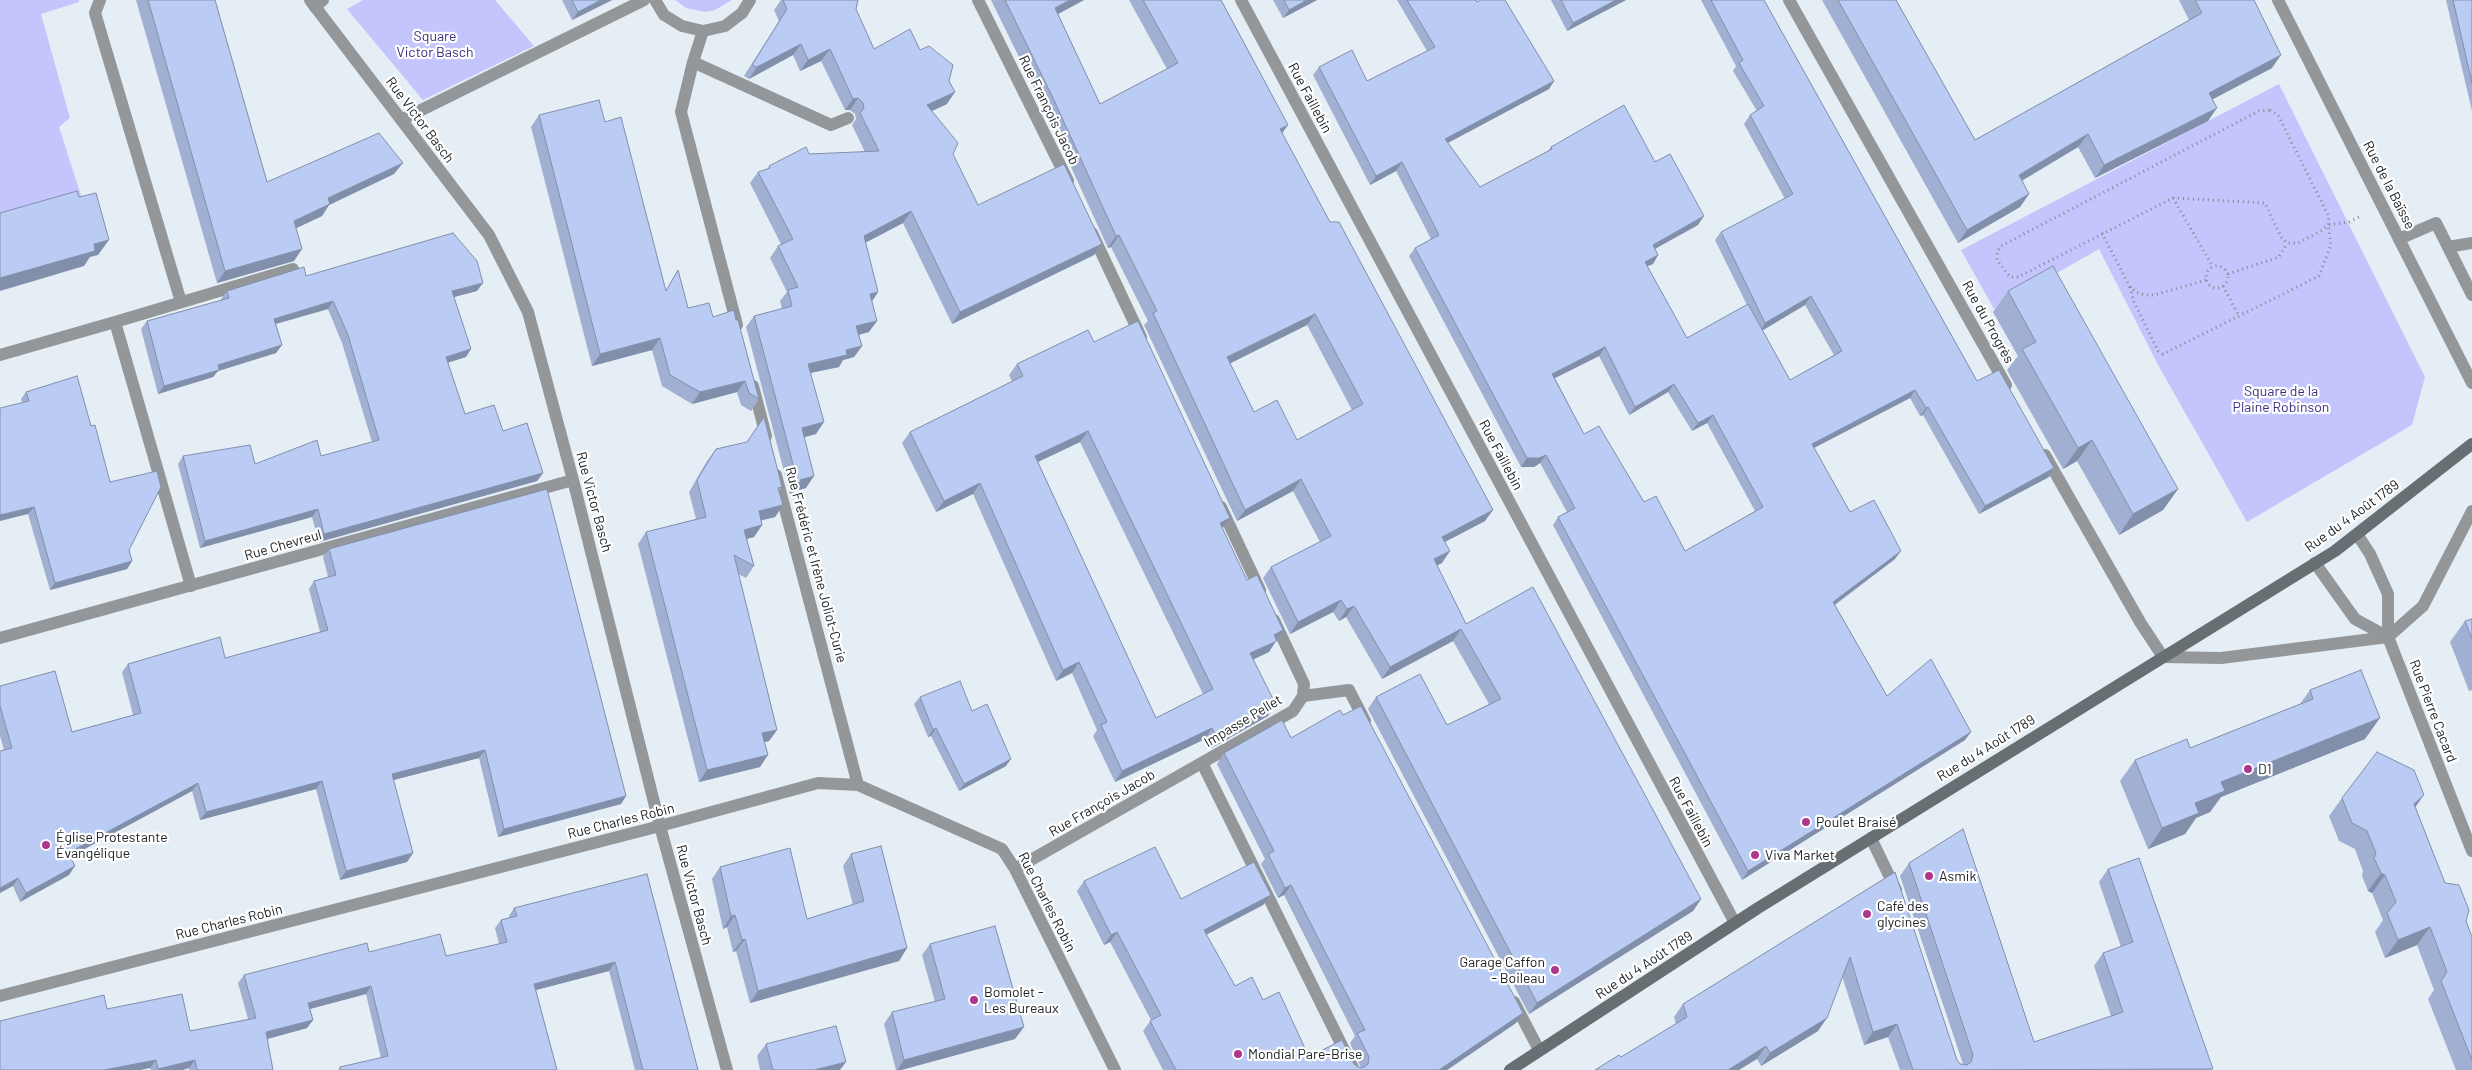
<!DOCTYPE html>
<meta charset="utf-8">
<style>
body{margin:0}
canvas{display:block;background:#e5eef5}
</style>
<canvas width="2472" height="1070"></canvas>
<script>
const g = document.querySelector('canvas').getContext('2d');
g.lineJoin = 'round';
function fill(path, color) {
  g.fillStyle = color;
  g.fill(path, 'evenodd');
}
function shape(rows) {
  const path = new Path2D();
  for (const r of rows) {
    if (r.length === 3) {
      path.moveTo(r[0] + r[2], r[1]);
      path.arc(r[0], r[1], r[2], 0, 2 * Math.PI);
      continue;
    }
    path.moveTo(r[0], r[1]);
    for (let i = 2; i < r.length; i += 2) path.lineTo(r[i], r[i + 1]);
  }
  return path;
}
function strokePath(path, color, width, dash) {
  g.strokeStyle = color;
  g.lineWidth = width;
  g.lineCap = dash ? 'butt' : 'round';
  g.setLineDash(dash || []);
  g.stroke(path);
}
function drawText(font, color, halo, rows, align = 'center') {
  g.font = font + ' Barlow,sans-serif';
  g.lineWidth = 4.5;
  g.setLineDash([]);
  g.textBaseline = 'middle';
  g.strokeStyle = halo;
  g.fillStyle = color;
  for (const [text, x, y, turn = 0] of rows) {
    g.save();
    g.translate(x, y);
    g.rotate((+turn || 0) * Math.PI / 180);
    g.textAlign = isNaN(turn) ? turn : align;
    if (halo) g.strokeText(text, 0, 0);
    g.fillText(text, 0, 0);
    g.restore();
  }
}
fill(shape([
 [0,0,79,0,79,2,41,14,70,118,59,127,85,208,0,226],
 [363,0,495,0,534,46,423,100,347,9],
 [675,0,732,0,715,10,705,12,686,8],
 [2279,84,2425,377,2412,425,2247,522,2157,363,2099,249,1994,309,1961,250]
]), '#c5c5fe');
strokePath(shape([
 [2270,110,2278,115,2329,217,2328,225,2321,231,2298,243,2287,243,2281,237,2265,203,2173,198,2018,277,2010,277,1997,260,1997,252,2001,246,2259,111,2270,110],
 [2173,198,2213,267],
 [2102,233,2130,287,2136,292,2145,295,2154,295,2206,280],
 [2217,277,11],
 [2228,274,2279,257,2287,243],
 [2223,286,2239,316],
 [2130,287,2134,302,2158,351,2163,354,2319,276,2331,245,2328,225,2349,222,2359,217]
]), '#83898d', 3, [1, 4]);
strokePath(shape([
 [100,0,95,13,181,302],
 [315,7,323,0],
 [2399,239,2436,223,2472,295],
 [2448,247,2472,243],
 [115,322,293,269],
 [0,355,115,322,191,586]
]), '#939799', 12);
strokePath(shape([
 [310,0,489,235,528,312,573,480,660,826,727,1070],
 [655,0,664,15,682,26,703,31,725,26,742,13,750,0],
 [978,0,1068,181],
 [1241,0,1735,923],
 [1789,0,2006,385],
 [2278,0,2472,383],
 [703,31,693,62,681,112,737,325],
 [693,62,831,125,848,118],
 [401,120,644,0],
 [1092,233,1141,337],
 [753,386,766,436],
 [2045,455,2140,622,2163,657,2221,658,2388,637,2423,606,2472,511],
 [776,475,858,785],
 [1221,507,1260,590],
 [2357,534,2370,554,2388,594,2388,637,2472,851],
 [2315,563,2355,619,2388,637],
 [0,638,573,480],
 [1303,696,1349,690,1365,721],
 [1202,763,1354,1070],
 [1871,838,1896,890],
 [1015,869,1293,711,1303,696,1304,684,1274,620],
 [0,996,660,826,818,783,858,785,1002,849,1015,869,1115,1070],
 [1514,1002,1539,1050]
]), '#939799', 12);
strokePath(shape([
 [1510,1070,1758,908,2335,551,2472,444]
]), '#686f72', 12);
fill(shape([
 [136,0,215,0,267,182,394,174,329,205,322,216,296,228,294,261,217,283],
 [562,0,612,0,572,20],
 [781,0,858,0,856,9,874,49,920,50,949,81,947,104,931,111,978,205,1102,244,1094,255,952,324,903,223,865,243,878,292,872,301,869,332,859,335,862,346,854,357,843,360,839,367,811,373,816,434,804,437,806,488,795,491,793,494,790,494,746,327,754,316,782,309,780,301,787,292,770,258,778,246,781,244,750,183,758,172,768,169,769,166,809,154,865,152,852,125,856,119,855,114,850,110,845,110,821,61,800,71,793,55,749,79,744,76,779,21,774,10],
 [991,0,1084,0,1058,14,1100,104,1167,69,1129,0,1221,0,1288,125,1282,133,1485,521,1445,542,1442,563,1437,565,1466,624,1701,899,1693,911,1529,1014,1368,709,1376,697,1447,725,1489,704,1453,641,1382,679,1346,617,1339,621,1333,612,1290,634,1263,578,1271,567,1320,542,1293,491,1237,521,1144,325,1148,321,1111,247,1108,248,1045,110],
 [1307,325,1352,410,1297,440,1254,412,1230,363],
 [1273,0,1317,0,1283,18],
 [1397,0,1476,0,1554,81,1549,89,1448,143,1480,187,1548,151,1551,147,1655,162,1698,225,1655,249,1658,255,1653,264,1647,266,1687,338,1747,305,1715,240,1721,232,1785,199,1744,124,1750,115,1757,111,1733,71,1736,66,1701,0,1764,0,1977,381,2054,468,2049,477,1979,514,1923,415,1920,416,1910,398,1814,448,1850,512,1895,559,1835,605,1887,696,1965,740,1742,880,1553,525,1558,517,1567,512,1540,463,1534,467,1521,467,1409,256,1415,248,1431,239,1396,171,1370,185,1313,75,1319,67,1367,81,1427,51],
 [1805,305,1834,355,1790,380,1762,330],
 [1599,356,1629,415,1668,392,1692,431,1707,423,1755,511,1685,551,1644,502,1584,434,1555,378],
 [1551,0,1626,0,1567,31],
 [1822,0,1896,0,1975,140,2189,20,2179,0,2254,0,2272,68,2212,99,2208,121,2095,178,2078,147,2022,181,2029,194,2020,207,1958,243],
 [2446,0,2472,0,2472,111],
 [539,115,605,122,666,290,678,270,688,308,713,317,759,399,751,411,741,405,737,392,692,404,662,386,652,350,592,366,531,127],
 [306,276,477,291,454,297,466,357,447,363,465,414,503,431,543,473,537,481,319,542,312,517,200,548,178,464,183,456,255,464,321,456,372,442,342,343,328,309,276,324,282,345,276,353,218,371,213,377,158,394,141,329,147,321,221,300,221,299,227,291],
 [2008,291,2178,489,2163,510,2119,535,2077,461,2063,469,2007,370,2018,356,1993,312],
 [1094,342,1222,529,1247,580,1283,630,1269,652,1253,659,1268,716,1210,749,1205,739,1115,782,1093,736,1097,730,1072,673,1056,681,973,494,936,512,902,443,910,432,1012,381,1009,375,1017,364],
 [1080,442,1203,694,1156,718,1038,462],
 [26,392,91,426,132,561,127,569,50,590,28,514,22,402,21,399],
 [764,417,782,487,779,491,783,505,775,517,761,520,762,525,754,537,747,539,754,566,746,578,738,574,777,730,769,741,764,742,760,767,699,782,638,544,646,532,696,519,689,492,707,461,716,449,747,442],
 [329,549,626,796,621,804,498,837,479,758,393,780,413,853,407,862,340,880,316,789,200,820,192,791,70,857,69,875,20,902,13,886,4,750,0,736,0,686,72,732,133,715,122,672,128,664,225,658,320,632,309,589,314,581,328,577,323,557],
 [2472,619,2472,690,2469,691,2450,642,2465,621],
 [2310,690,2365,739,2221,797,2210,812,2196,818,2185,834,2148,849,2120,781,2135,760,2190,748,2300,704],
 [920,697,972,711,1006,766,959,791,931,736,928,737,914,704],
 [1291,738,1523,1013,1516,1023,1447,1070,1163,1070,1143,1031,1151,1020,1110,942,1104,945,1077,891,1084,881,1181,899,1263,905,1206,935,1235,986,1263,1000,1309,1057,1354,1064,1360,1068,1361,1068,1350,1043,1355,1036,1284,895,1278,898,1261,864,1265,859,1217,764,1224,753],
 [2342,798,2415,807,2445,883,2466,921,2472,937,2472,1070,2456,1070,2428,999,2434,990,2417,945,2385,958,2375,932,2383,920,2372,893,2368,891,2362,876,2363,871,2355,849,2339,841,2329,816],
 [851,854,907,948,899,961,750,1003,736,951,733,952,727,927,723,929,712,879,720,867,807,919,853,905,843,866],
 [1909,863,2034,1042,2111,1016,2094,966,2103,953,2121,947,2099,882,2108,869,2212,1070,1900,1070,1888,1037,1864,1045,1842,976,1818,1031,1761,1066,1757,1059,1621,1057,1676,1024,1674,1017,1683,1004,1895,872,1957,1060,1960,1064,1963,1064,1900,876],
 [647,874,698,1070,635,1070,609,971,536,990,557,1070,338,1070,340,1067,381,1058,366,994,310,1009,313,1020,307,1028,267,1039,273,1070,189,1070,189,1068,182,1070,151,1070,150,1068,107,1009,190,1031,248,1019,238,983,244,975,369,952,446,956,499,944,495,928,501,920,509,918,509,916,514,908],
 [930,944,1015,1039,901,1070,896,1070,884,1024,892,1012,935,1002,922,955],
 [766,1044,840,1070,760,1070,757,1056]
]), '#a0afd2');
fill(shape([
 [601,0,612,0,572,20,578,12],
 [1070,0,1084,0,1047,20,1055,8],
 [1307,0,1317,0,1283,18,1289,10],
 [1616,0,1626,0,1567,31,1573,23],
 [801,44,793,55,749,79,757,67],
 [830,49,821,61,800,71,808,60],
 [2281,55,2272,68,2200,106,2209,93],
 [1554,81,1549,89,1440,147,1445,139],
 [955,92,947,104,919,117,927,105],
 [858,98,850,110,845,110,853,99],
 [2217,108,2208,121,2095,178,2104,165],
 [1288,125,1280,136,1280,129],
 [2088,134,2078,147,2009,188,2019,175],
 [1402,162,1396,171,1370,185,1376,176],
 [403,163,394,174,329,205,322,216,286,233,294,221,328,198],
 [2029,194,2020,207,1958,243,1967,230],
 [911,211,903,223,855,248,864,236],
 [1704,216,1698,225,1647,253,1653,245],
 [1119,235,1111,247,1108,248,1116,236],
 [109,240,98,255,90,257,84,266,0,291,0,278,94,244],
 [1102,244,1094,255,952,324,960,312],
 [302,249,294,261,217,283,225,271],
 [1658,255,1653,264,1639,270,1645,262],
 [483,283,477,291,446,299,452,291],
 [878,292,870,304,870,294],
 [1811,296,1805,305,1760,332,1765,323],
 [333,301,328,309,268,326,274,319],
 [1315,314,1307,325,1219,369,1227,357],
 [877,321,869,332,848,337,856,326],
 [660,338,652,350,592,366,600,354],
 [282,345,276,353,218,371,213,377,158,394,164,386,218,365],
 [862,346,854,357,843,360,839,367,800,375,808,364,846,350],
 [1605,347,1599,356,1547,382,1552,374],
 [471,349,466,357,440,365,446,357],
 [745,381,737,392,692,404,700,392],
 [1674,384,1668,392,1629,415,1635,407],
 [1915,390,1910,398,1806,452,1812,444],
 [1928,407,1923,415,1920,416,1926,408],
 [1713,415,1707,423,1692,431,1698,423],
 [824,422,816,434,794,440,802,428],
 [1088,431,1080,442,1027,467,1035,456],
 [2092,440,2077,461,2063,469,2078,448],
 [1546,455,1540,463,1534,467,1521,467,1527,458],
 [2054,468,2049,477,1979,514,1985,506],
 [543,473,537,481,319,542,324,534],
 [814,476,806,488,795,491,793,494,790,494,800,480],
 [1301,479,1293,491,1237,521,1245,510],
 [980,483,973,494,936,512,944,501],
 [2178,489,2163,510,2119,535,2133,514],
 [783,505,775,517,751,523,759,511],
 [34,507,28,514,0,521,0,515],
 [318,509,312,517,200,548,205,541],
 [1493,510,1485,521,1433,548,1442,537],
 [1230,518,1222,529,1220,523],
 [762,525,754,537,736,541,744,530],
 [1450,551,1442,563,1426,571,1434,559],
 [1901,551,1895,559,1827,610,1833,602],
 [132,561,127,569,50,590,55,583],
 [1341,600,1333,612,1290,634,1298,622],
 [1354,606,1346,617,1339,621,1347,609],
 [1461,629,1453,641,1382,679,1390,667],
 [1283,630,1269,652,1242,665,1250,653,1274,635],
 [1079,662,1072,673,1056,681,1063,670],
 [1276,705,1268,716,1210,749,1217,738],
 [2380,718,2365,739,2221,797,2210,812,2196,818,2185,834,2148,849,2162,828,2221,782],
 [936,728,931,736,928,737,933,730],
 [1212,728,1205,739,1115,782,1122,771],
 [777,730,769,741,754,745,762,733],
 [1971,732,1965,740,1742,880,1748,871],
 [485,750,479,758,386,782,392,774],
 [768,755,760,767,699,782,707,770],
 [1011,759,1006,766,959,791,964,784],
 [322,781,316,789,200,820,206,812],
 [198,783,192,791,62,861,68,853],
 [2424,795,2411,813,2414,804],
 [626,796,621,804,498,837,504,829],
 [413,853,407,862,340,880,346,871],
 [75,866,69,875,20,902,26,893],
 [2381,873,2385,875,2372,893,2368,891],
 [18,878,13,886,0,893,0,888],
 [1291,885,1284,895,1278,898,1285,888],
 [1271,895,1263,905,1196,940,1204,930],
 [1701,899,1693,911,1529,1014,1537,1003],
 [735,915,727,927,723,929,731,916],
 [2430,927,2417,945,2385,958,2398,940],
 [1117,932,1110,942,1104,945,1111,935],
 [745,939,736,951,733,952,742,940],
 [907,948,899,961,750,1003,758,991],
 [615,962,609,971,528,992,534,984],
 [371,986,366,994,302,1011,308,1003],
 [1523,1013,1516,1023,1447,1070,1439,1070],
 [1827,1018,1818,1031,1761,1066,1770,1053],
 [313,1020,307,1028,260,1041,266,1032],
 [1897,1024,1888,1037,1864,1045,1873,1032],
 [1024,1027,1015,1039,901,1070,897,1070,904,1060],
 [1766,1046,1757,1059,1739,1070,1728,1070],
 [156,1060,150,1068,141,1070,104,1070],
 [195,1060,189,1068,182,1070,158,1070,158,1069],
 [846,1062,840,1070,814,1070]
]), '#828fab');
const building = shape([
 [148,0,215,0,267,182,379,133,403,163,328,198,330,204,294,221,302,249,225,271,148,0],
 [572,0,601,0,578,12,572,0],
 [783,0,858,0,856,9,874,49,910,29,920,50,929,46,953,65,949,81,955,92,927,105,958,143,953,154,978,205,1064,164,1102,244,960,312,911,211,864,236,878,292,870,294,877,321,856,326,862,346,846,350,847,355,808,364,824,422,802,428,814,476,800,480,801,482,798,483,754,316,792,306,788,290,798,287,778,246,793,239,758,172,770,168,769,166,806,147,809,154,879,151,860,113,864,108,863,103,858,98,853,99,830,49,808,60,801,44,757,67,752,65,787,9,783,0],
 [1005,0,1070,0,1055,8,1100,104,1178,63,1143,0,1221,0,1288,125,1280,129,1330,222,1339,222,1493,510,1442,537,1450,551,1434,559,1466,624,1533,587,1701,899,1537,1003,1376,697,1420,674,1447,725,1501,699,1461,629,1390,667,1354,606,1347,609,1341,600,1298,622,1271,567,1331,536,1301,479,1245,510,1153,313,1157,311,1119,235,1116,236,1053,98,1005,0],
 [1315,314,1363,404,1297,440,1277,400,1254,412,1227,357,1315,314],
 [1284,0,1307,0,1289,10,1284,0],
 [1407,0,1476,0,1477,2,1480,0,1505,0,1554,81,1445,139,1480,187,1552,149,1551,147,1624,105,1655,162,1670,154,1704,216,1653,245,1658,255,1645,262,1687,338,1748,304,1790,380,1842,351,1811,296,1765,323,1721,232,1793,194,1750,115,1764,106,1739,63,1743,60,1711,0,1764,0,1977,381,1999,370,2054,468,1985,506,1928,407,1926,408,1915,390,1812,444,1850,512,1874,500,1901,551,1833,602,1887,696,1931,659,1971,732,1748,871,1558,517,1575,508,1546,455,1539,458,1527,458,1415,248,1439,235,1402,162,1376,176,1319,67,1352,50,1367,81,1435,47,1407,0],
 [1605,347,1635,407,1674,384,1698,423,1713,415,1763,507,1685,551,1656,496,1644,502,1599,426,1584,434,1552,374,1605,347],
 [1561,0,1616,0,1573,23,1561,0],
 [1838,0,1896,0,1975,140,2202,13,2195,0,2254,0,2281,55,2209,93,2217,108,2104,165,2088,134,2019,175,2029,194,1967,230,1838,0],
 [2453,0,2472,0,2472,83,2453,0],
 [599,100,605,122,621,117,666,291,678,270,688,308,709,303,713,317,734,310,736,320,738,320,759,399,749,393,745,381,700,392,670,375,660,338,600,354,539,115,599,100],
 [77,191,79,197,96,193,109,240,94,244,95,251,0,278,0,213,77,191],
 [453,233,477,261,483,283,452,291,471,349,446,357,465,414,494,405,503,431,527,423,543,473,324,534,318,509,205,541,183,456,250,445,255,464,317,440,321,456,379,440,348,335,333,301,274,319,282,345,218,365,219,370,164,386,147,321,229,298,227,291,304,267,306,276,453,233],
 [2053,266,2178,489,2133,514,2092,440,2078,448,2022,349,2036,342,2008,291,2053,266],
 [1138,321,1230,518,1220,523,1247,580,1257,575,1283,630,1274,635,1277,641,1250,653,1276,705,1217,738,1212,728,1122,771,1101,725,1107,722,1079,662,1063,670,980,483,944,501,910,432,1023,376,1017,364,1044,351,1088,330,1094,342,1138,321],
 [1088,431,1213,689,1156,718,1035,456,1088,431],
 [77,376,91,426,95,425,110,482,157,471,161,487,129,550,132,561,55,583,34,507,0,515,0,408,29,401,26,392,77,376],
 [764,417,782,487,778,488,783,505,759,511,762,525,744,530,754,566,734,555,777,730,762,733,768,755,707,770,646,532,706,517,697,480,716,449,747,442,764,417],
 [547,489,626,796,504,829,485,750,392,774,413,853,346,871,322,781,206,812,198,783,68,853,75,866,26,893,18,878,0,888,0,751,12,748,0,706,0,686,55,671,72,732,141,713,128,664,220,637,225,658,328,630,314,581,336,575,329,549,547,489],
 [2472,619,2472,639,2465,621,2472,619],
 [2361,670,2380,718,2221,782,2225,791,2195,803,2199,813,2162,828,2135,760,2187,739,2190,748,2313,699,2310,690,2361,670],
 [960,681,972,711,987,704,1011,759,964,784,936,728,933,730,920,697,960,681],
 [1361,706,1523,1013,1439,1070,1176,1070,1150,1021,1161,1015,1117,932,1111,935,1084,881,1155,847,1181,899,1254,862,1271,895,1204,930,1235,986,1252,977,1263,1000,1279,992,1309,1057,1342,1040,1354,1064,1360,1068,1364,1067,1368,1064,1369,1057,1357,1033,1365,1030,1291,885,1285,888,1268,854,1274,851,1224,753,1282,720,1291,738,1340,710,1343,715,1361,706],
 [2377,752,2414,770,2424,795,2414,804,2445,883,2459,885,2469,910,2466,921,2472,937,2472,1060,2441,981,2447,972,2430,927,2398,940,2387,913,2396,902,2385,875,2381,873,2374,858,2376,853,2367,831,2352,823,2342,798,2377,752],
 [1963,829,2034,1042,2123,1012,2103,953,2133,942,2108,869,2139,858,2213,1069,1913,1070,1897,1024,1873,1032,1850,957,1827,1018,1770,1053,1766,1046,1728,1070,1595,1070,1619,1055,1621,1057,1687,1017,1683,1004,1895,872,1957,1060,1960,1064,1967,1065,1971,1062,1973,1055,1909,863,1963,829],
 [881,846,907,948,758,991,745,939,742,940,735,915,731,916,720,867,790,848,807,919,864,901,851,854,881,846],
 [647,874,698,1070,643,1070,615,962,534,984,557,1070,341,1070,340,1067,388,1056,371,986,308,1003,313,1020,266,1032,273,1070,197,1070,195,1060,158,1069,156,1060,104,1070,0,1070,0,1021,104,995,107,1009,182,994,190,1031,256,1018,244,975,367,943,369,952,440,934,446,956,507,942,501,920,517,916,514,908,647,874],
 [995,926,1024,1027,904,1060,892,1012,945,999,930,944,995,926],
 [836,1026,846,1062,814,1070,773,1070,766,1044,836,1026]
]);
fill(building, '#baccf4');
strokePath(building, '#828fab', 1);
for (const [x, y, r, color] of [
 [2248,769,5,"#ae378d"],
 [1806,822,5,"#ae378d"],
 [46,845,5,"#ae378d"],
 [1755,855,5,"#ae378d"],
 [1929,876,5,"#ae378d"],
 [1867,914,5,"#ae378d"],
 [1555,970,5,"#ae378d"],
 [974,1000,5,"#ae378d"],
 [1238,1054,5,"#ae378d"]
]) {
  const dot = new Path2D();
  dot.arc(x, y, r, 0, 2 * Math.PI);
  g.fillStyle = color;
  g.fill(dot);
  strokePath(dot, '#fff', 2);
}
drawText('14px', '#3b307f', '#fff', [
 ["Square",435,36],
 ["Victor Basch",435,52],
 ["Square de la",2281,391],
 ["Plaine Robinson",2281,407]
]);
drawText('14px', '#212427', '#fff', [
 ["Rue Faillebin",1310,98,62],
 ["Rue François Jacob",1049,110,64],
 ["Rue Victor Basch",420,120,53],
 ["Rue de la Baïsse",2389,185,63],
 ["Rue du Progrès",1988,322,61],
 ["Rue Faillebin",1501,455,62],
 ["Rue Victor Basch",594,502,75],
 ["Rue du 4 Août 1789",2352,516,-36],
 ["Rue Chevreul",283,545,-16],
 ["Rue Frédéric et Irène Joliot-Curie",816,565,75],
 ["Rue Pierre Cacard",2433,711,69],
 ["Impasse Pellet",1243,721,-31],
 ["Rue du 4 Août 1789",1986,748,-32],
 ["Rue François Jacob",1102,803,-30],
 ["Rue Faillebin",1691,812,62],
 ["Rue Charles Robin",621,821,-14],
 ["Rue Victor Basch",694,895,75],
 ["Rue Charles Robin",1047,902,63],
 ["Rue Charles Robin",229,922,-14],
 ["Rue du 4 Août 1789",1644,965,-33]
]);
drawText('14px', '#212427', '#fff', [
 ["D1",2258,769],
 ["Poulet Braisé",1816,822],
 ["Église Protestante",56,837],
 ["Évangélique",56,853],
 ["Viva Market",1765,855],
 ["Asmik",1939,876],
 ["Café des",1877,906],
 ["glycines",1877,922],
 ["Garage Caffon",1545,962,"right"],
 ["- Boileau",1545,978,"right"],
 ["Bomolet -",984,992],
 ["Les Bureaux",984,1008],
 ["Mondial Pare-Brise",1248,1054]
], 'left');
</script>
